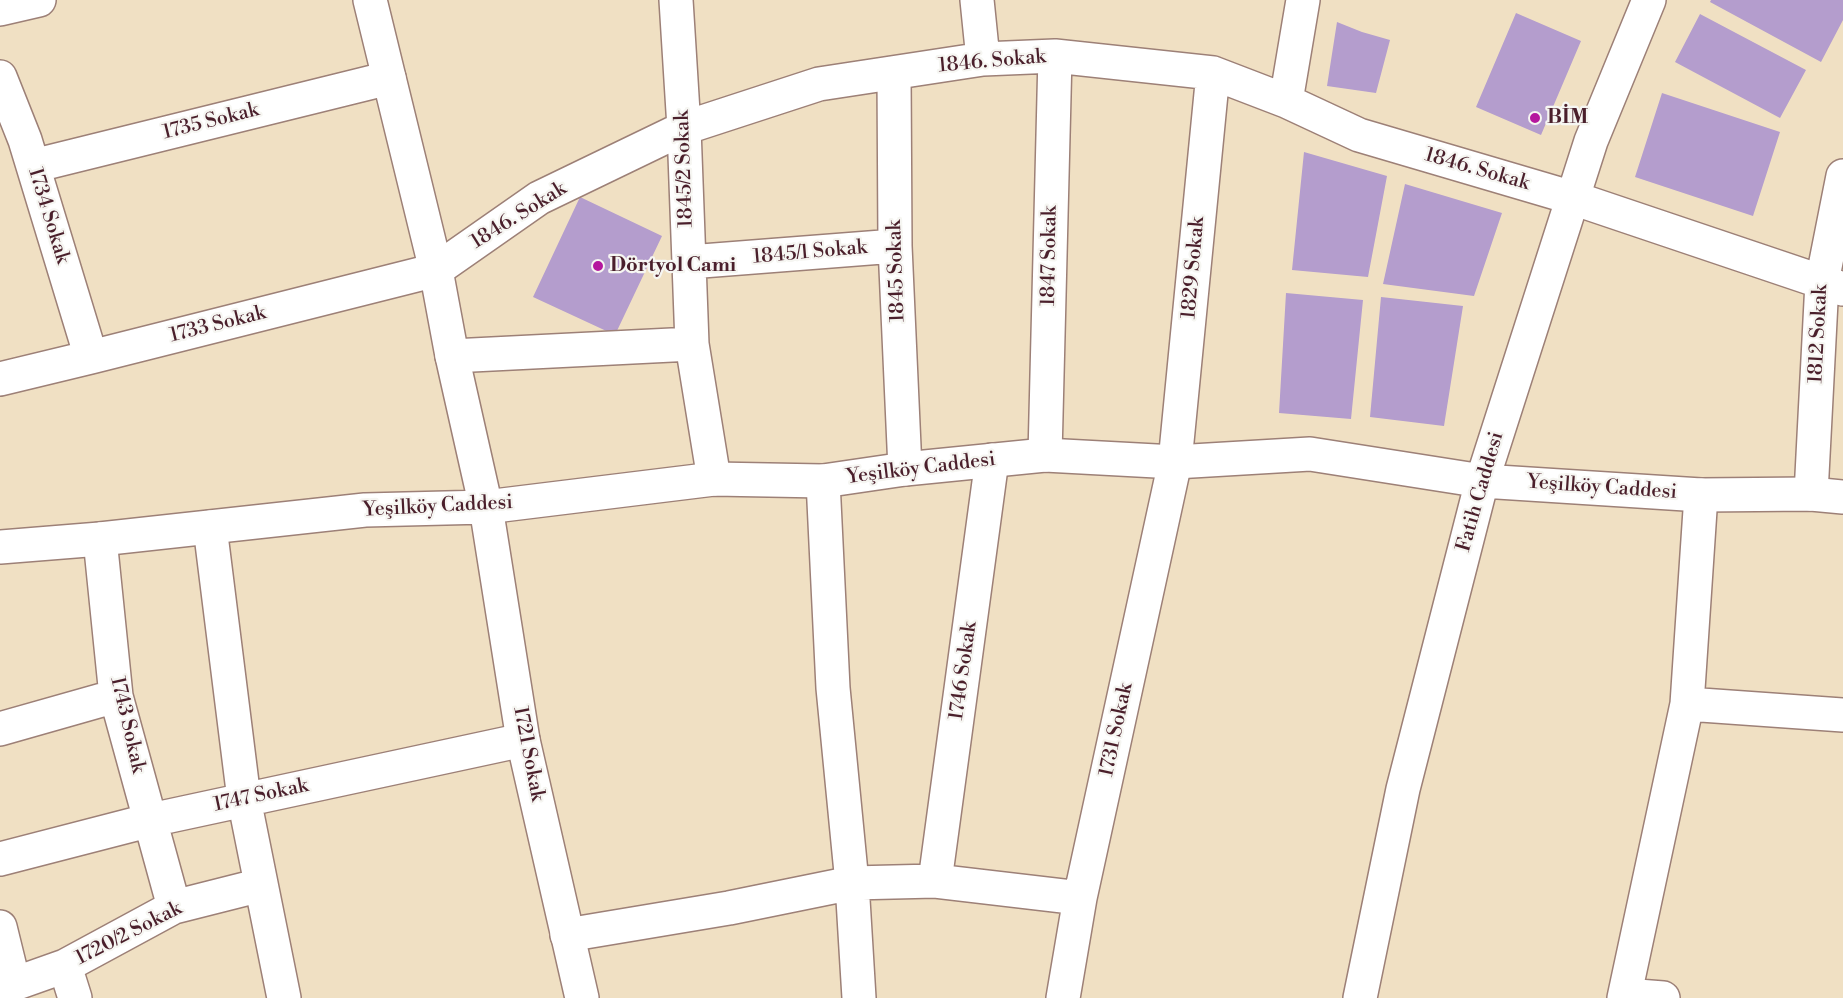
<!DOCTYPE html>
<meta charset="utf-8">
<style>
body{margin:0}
canvas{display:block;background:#f0e0c3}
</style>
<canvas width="1843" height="998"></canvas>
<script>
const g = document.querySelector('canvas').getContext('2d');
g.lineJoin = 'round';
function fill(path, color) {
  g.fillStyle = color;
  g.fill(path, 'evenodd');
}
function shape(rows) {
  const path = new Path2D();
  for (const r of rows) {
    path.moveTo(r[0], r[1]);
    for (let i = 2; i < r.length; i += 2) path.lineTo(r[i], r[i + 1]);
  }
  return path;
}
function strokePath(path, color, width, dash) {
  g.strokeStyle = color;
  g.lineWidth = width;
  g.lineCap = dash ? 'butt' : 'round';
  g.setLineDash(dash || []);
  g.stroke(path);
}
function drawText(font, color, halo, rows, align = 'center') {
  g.font = font + ' "Libre Bodoni",serif';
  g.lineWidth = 4.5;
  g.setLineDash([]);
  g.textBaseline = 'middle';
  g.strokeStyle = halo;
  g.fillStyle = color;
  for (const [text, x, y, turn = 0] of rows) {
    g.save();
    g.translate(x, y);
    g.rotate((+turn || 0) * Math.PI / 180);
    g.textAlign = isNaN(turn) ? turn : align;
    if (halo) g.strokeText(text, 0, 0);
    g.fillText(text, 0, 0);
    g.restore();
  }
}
fill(shape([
 [1711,0,1843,0,1843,20,1821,62,1710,2],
 [1516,13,1581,41,1541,135,1476,107],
 [1700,14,1806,70,1780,118,1675,62],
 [1337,22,1362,32,1390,40,1376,93,1327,86],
 [1662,93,1780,132,1753,216,1635,177],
 [1304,152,1387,176,1368,277,1292,270],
 [1405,184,1502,213,1474,296,1383,284],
 [580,197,662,236,615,335,533,297],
 [1286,293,1363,300,1351,419,1279,413],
 [1381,297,1463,306,1444,426,1370,417]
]), '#b49dcd');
const street = shape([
 [676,0,684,128,692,344,714,479],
 [977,0,983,59],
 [0,9,39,0],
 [894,73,895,246,905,469],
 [0,77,25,140,91,357],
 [1286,101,1303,0],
 [33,166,389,78],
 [689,262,895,246],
 [452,356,692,344],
 [0,379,91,357,436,270,539,198,684,128,819,84,983,59,1055,56,1213,73,1286,101,1359,135,1573,198,1843,289],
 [1045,455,1055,56],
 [823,481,833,688,852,883,859,998],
 [1811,494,1822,282,1843,176],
 [210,527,244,799,284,998],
 [100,539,116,696,174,907],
 [1687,704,1843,715],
 [0,729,116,696],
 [0,859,151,820,523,740],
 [935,881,992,460],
 [0,927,14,984],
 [567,935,729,908,852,883,935,881,1080,898],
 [65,966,75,998],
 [0,989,65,966,174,907,261,885],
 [1625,995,1663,998],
 [1063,998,1080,898,1175,462,1213,73],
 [1624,998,1687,704,1701,495]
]);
const secondary = shape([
 [370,0,436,270,452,356,486,507,523,740,582,998],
 [0,547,100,539,365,510,486,507,714,479,823,481,905,469,1045,455,1175,462,1310,454,1482,481,1701,495,1811,494,1843,497],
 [1360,998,1403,789,1482,481,1591,141,1649,0]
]);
strokePath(street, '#9d8077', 36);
strokePath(secondary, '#9d8077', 36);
strokePath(street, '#fff', 33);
strokePath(secondary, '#fff', 33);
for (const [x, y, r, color] of [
 [1535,118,6,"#b5179e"],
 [598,266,6,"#b5179e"]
]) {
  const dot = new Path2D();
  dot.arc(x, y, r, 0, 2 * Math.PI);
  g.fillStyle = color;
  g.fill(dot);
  strokePath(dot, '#f6f6f2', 2);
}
drawText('20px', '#4a1f2b', '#f6f6f2', [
 ["1846. Sokak",992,62,-5],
 ["1735 Sokak",211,122,-14],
 ["1845/2 Sokak",685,169,-92],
 ["1846. Sokak",1477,170,16],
 ["1734 Sokak",48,216,73],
 ["1846. Sokak",519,216,-32],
 ["1845/1 Sokak",810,253,-5],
 ["1847 Sokak",1050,256,-89],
 ["1829 Sokak",1194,268,-85],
 ["1845 Sokak",897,271,-92],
 ["1733 Sokak",218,325,-14],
 ["1812 Sokak",1819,334,-87],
 ["Yeşilköy Caddesi",921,469,-7],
 ["Yeşilköy Caddesi",1602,488,4],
 ["Fatih Caddesi",1481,492,-74],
 ["Yeşilköy Caddesi",438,507,-3],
 ["1746 Sokak",964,671,-82],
 ["1743 Sokak",127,725,77],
 ["1731 Sokak",1117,730,-78],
 ["1721 Sokak",528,754,79],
 ["1747 Sokak",261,796,-12],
 ["1720/2 Sokak",129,934,-27]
]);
drawText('bold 20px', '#4a1f2b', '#f6f6f2', [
 ["BİM",1547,118],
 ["Dörtyol Cami",610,266]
], 'left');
</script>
